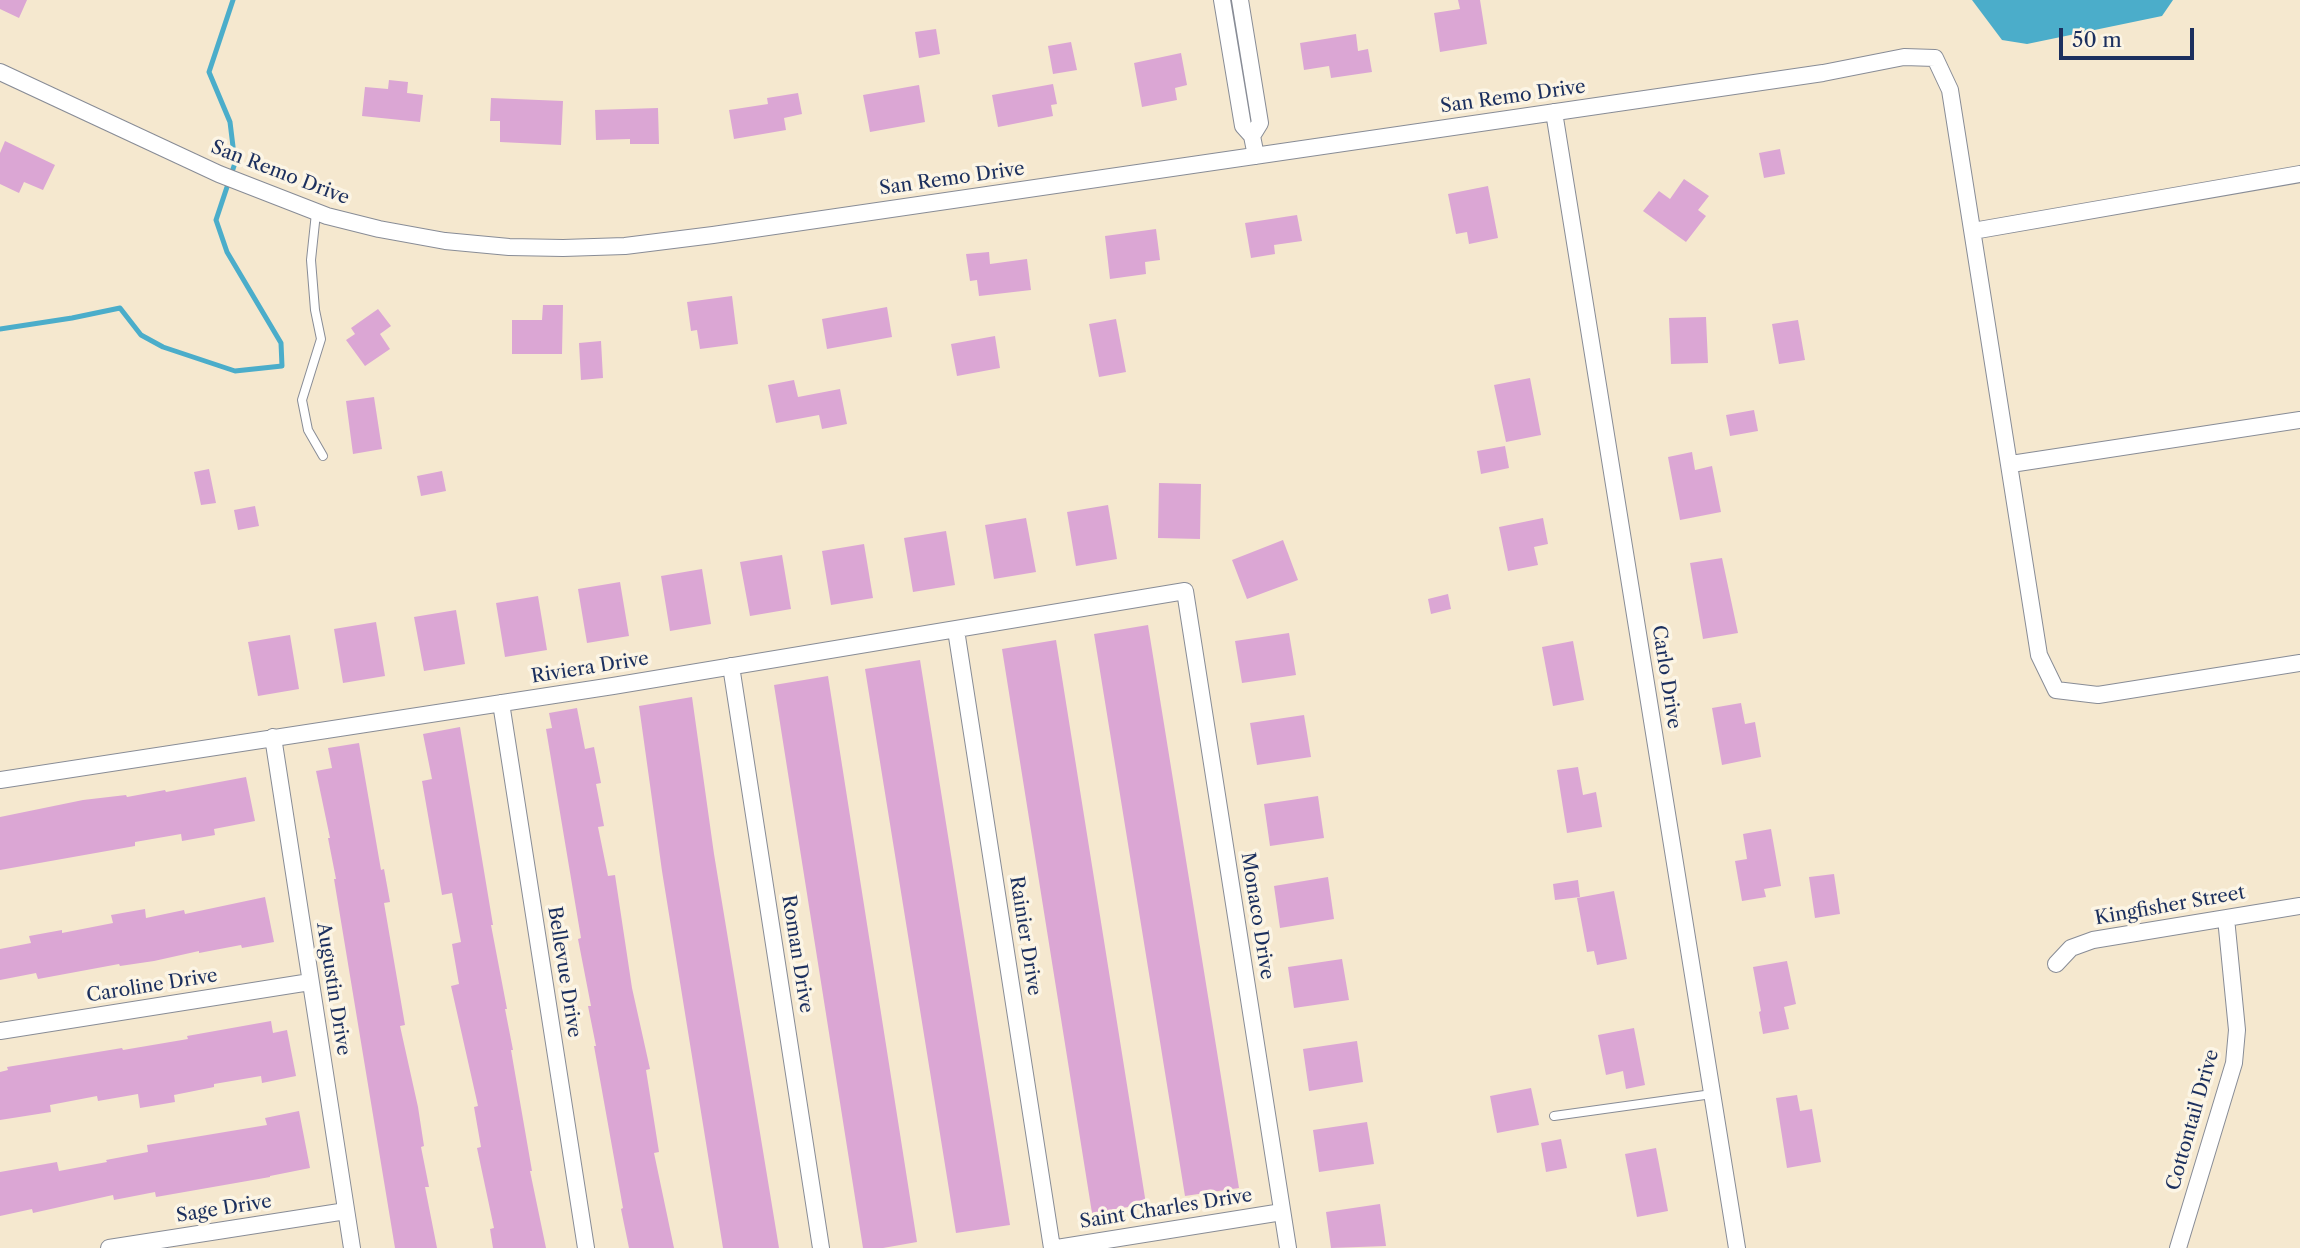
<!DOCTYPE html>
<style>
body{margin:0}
#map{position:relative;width:2300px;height:1248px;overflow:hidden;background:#f5e8cf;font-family:"Libre Caslon Text",serif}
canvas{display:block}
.scale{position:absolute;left:2059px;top:28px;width:135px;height:32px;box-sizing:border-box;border:4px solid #1b2f5e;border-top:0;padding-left:9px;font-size:21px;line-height:24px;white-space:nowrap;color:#1b2f5e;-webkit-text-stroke:5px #fcf5e5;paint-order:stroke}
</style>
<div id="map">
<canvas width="2300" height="1248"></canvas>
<div class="scale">50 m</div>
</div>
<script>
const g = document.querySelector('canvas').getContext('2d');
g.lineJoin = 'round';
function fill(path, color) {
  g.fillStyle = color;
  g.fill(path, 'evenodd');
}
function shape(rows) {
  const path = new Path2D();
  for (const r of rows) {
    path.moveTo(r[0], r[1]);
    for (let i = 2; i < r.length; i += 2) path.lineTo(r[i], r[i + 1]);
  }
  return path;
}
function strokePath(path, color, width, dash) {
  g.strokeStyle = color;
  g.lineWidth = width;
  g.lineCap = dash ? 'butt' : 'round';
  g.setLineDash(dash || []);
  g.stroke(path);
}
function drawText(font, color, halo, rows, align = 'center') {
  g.font = font + ' "Libre Caslon Text",serif';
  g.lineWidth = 7;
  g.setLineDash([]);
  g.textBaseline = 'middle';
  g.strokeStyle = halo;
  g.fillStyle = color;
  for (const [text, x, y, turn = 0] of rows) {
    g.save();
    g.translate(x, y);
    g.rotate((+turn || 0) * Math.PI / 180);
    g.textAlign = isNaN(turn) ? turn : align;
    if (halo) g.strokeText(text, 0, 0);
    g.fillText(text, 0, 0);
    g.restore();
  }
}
fill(shape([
 [1972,0,2173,0,2162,16,2027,44,2002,40]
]), '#4badca');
strokePath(shape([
 [0,329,72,318,120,308,141,335,163,347,235,371,282,366,281,343,227,252,216,220,235,163,230,122,209,72,233,0]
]), '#4badca', 5);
fill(shape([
 [0,0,27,0,19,18,0,9],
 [1458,0,1480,0,1487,44,1440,52,1434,13,1460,9],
 [936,29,940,54,919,58,915,32],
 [1356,34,1358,51,1368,49,1372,72,1331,78,1329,66,1304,70,1300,43],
 [1071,42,1077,70,1053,74,1048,46],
 [1181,53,1187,85,1175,88,1177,100,1142,107,1134,63],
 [389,80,408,82,407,93,423,95,420,122,362,116,365,87,388,89],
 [1053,84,1057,104,1051,105,1053,116,998,127,992,95],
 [919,85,925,122,870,132,863,95],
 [798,93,802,114,784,118,786,130,734,139,729,110,768,104,767,98],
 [491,98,563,101,561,145,500,142,500,121,490,121],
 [658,108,659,144,630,144,630,139,596,140,595,110],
 [5,141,55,165,43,190,24,182,19,193,0,184,0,153],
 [1780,149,1785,174,1764,178,1759,153],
 [1684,179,1709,196,1698,210,1706,216,1686,242,1643,211,1659,191,1670,199],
 [1488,186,1498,238,1469,244,1467,232,1456,234,1448,194],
 [1297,215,1302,241,1274,245,1275,254,1251,258,1245,223],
 [1156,229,1160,260,1145,262,1146,274,1110,279,1105,236],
 [989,252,990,264,1027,259,1031,290,979,296,977,280,970,281,966,254],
 [732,296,738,344,700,349,697,330,691,331,687,302],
 [543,305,563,305,562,354,512,354,512,320,542,320],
 [887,307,892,337,827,349,822,319],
 [378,309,391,326,380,334,390,349,365,366,346,340,355,334,351,328],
 [1706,317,1708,363,1671,364,1669,318],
 [1116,319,1126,372,1099,377,1089,324],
 [1798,320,1805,360,1779,364,1772,324],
 [995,336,1000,368,957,376,951,344],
 [601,341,603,378,581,380,579,343],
 [1530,378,1541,435,1506,442,1494,385],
 [794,380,798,397,840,389,847,424,822,429,819,415,776,423,768,385],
 [374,397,382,449,353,454,346,401],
 [1754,410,1758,431,1730,436,1726,415],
 [1505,446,1509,468,1481,474,1477,451],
 [1692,452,1695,470,1712,466,1721,512,1680,520,1668,457],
 [209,469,216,503,201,505,194,472],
 [442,471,446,491,421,496,417,476],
 [1159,483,1201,484,1200,539,1158,538],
 [1108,505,1117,559,1076,566,1067,512],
 [255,506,259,526,238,530,234,510],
 [1026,518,1036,572,994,579,985,525],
 [1543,518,1548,544,1534,547,1538,565,1508,571,1499,527],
 [946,531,955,585,913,592,904,538],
 [1283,540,1298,580,1247,599,1232,560],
 [864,544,873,598,831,605,822,551],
 [782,555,791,609,750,616,740,562],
 [1722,558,1738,633,1703,639,1690,563],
 [702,569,711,624,670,631,661,576],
 [620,582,629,636,587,643,578,589],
 [1448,594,1451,609,1431,614,1428,599],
 [538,596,547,650,505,657,496,603],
 [456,610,465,664,424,671,414,617],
 [376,622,385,676,343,683,334,629],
 [1148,625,1239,1188,1185,1196,1094,634],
 [1289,633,1296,675,1242,683,1235,641],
 [290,635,299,689,258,696,248,642],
 [1056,640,1146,1204,1092,1213,1002,649],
 [1573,641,1584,700,1553,706,1542,647],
 [920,660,1010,1225,956,1233,865,669],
 [828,676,917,1242,883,1248,863,1248,774,685],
 [692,697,714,854,779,1248,723,1248,662,871,639,706],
 [1741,703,1745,724,1755,722,1761,757,1722,765,1712,708],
 [577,708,585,749,594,747,601,783,596,784,604,826,598,827,608,876,615,875,632,988,650,1069,646,1070,659,1152,654,1153,674,1248,629,1248,621,1209,623,1208,594,1046,596,1046,588,1006,591,1006,578,939,581,938,546,729,552,728,549,713],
 [1304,715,1311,757,1257,765,1250,723],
 [460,727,493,925,491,925,507,1009,505,1009,513,1050,511,1050,532,1171,530,1171,546,1248,493,1248,490,1229,494,1228,477,1148,481,1147,474,1107,478,1106,451,986,459,984,452,944,461,942,452,893,442,895,422,781,432,779,423,734],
 [359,743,381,870,384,869,390,902,384,903,405,1025,400,1026,418,1107,424,1146,421,1147,429,1187,425,1187,437,1248,395,1248,334,879,336,879,328,838,330,838,316,771,332,768,328,748],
 [1578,767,1583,795,1596,792,1602,827,1567,833,1557,770],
 [246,777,255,821,214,829,215,835,182,841,181,834,135,842,135,846,0,870,0,817,83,800,126,795,127,797,165,790,166,792],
 [1318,796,1324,838,1270,846,1264,804],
 [1771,829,1781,886,1764,889,1766,897,1742,901,1735,861,1747,859,1743,834],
 [1834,874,1840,914,1815,918,1809,877],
 [1328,877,1334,919,1280,928,1274,886],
 [1578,880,1580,897,1555,900,1553,884],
 [1614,891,1627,959,1597,965,1594,951,1587,952,1577,898],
 [265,897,274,942,242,948,241,945,199,953,199,951,154,961,120,966,119,964,38,979,36,973,0,980,0,949,31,943,29,936,62,930,62,933,113,923,111,915,145,909,146,918,184,910,185,914],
 [1342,959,1349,1000,1294,1008,1288,967],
 [1787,961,1796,1004,1784,1007,1789,1029,1763,1034,1759,1012,1761,1011,1753,967],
 [271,1021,273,1033,287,1030,296,1076,262,1083,261,1076,214,1084,214,1087,174,1095,175,1102,140,1108,138,1094,98,1101,97,1096,50,1105,51,1112,0,1120,0,1072,8,1070,7,1067,122,1048,123,1050,188,1039,187,1036],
 [1634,1028,1645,1085,1626,1089,1623,1071,1606,1075,1598,1035],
 [1357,1041,1363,1082,1309,1091,1303,1049],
 [1531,1088,1539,1125,1497,1133,1490,1096],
 [1797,1095,1800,1111,1812,1109,1821,1162,1787,1168,1776,1098],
 [299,1111,310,1168,270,1176,270,1177,156,1197,155,1192,114,1200,113,1195,33,1213,32,1209,0,1216,0,1172,57,1162,59,1171,107,1162,106,1160,148,1152,147,1145,267,1125,265,1118],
 [1367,1122,1374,1164,1319,1172,1313,1130],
 [1561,1139,1567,1168,1546,1172,1541,1143],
 [1656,1148,1668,1211,1637,1217,1625,1154],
 [1380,1204,1386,1246,1331,1248,1326,1212]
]), '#dba6d4');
const service = shape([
 [316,213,311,260,315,310,321,339,302,400,308,430,323,456],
 [1554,1116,1712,1094]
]);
const minor = shape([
 [1222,0,1243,126,1252,136,1256,156],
 [1240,0,1260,123,1252,136],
 [0,72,219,174,327,216,379,229,445,241,509,247,563,248,625,246,713,235,1823,73,1904,57,1935,58,1950,90,2039,655,2056,690,2098,695,2300,663],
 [1554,112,1737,1248],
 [1973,231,2300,174],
 [2011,464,2300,420],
 [956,630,1052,1248],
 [731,666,821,1248],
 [501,703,586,1248],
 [273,737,352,1248],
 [0,780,613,686,1185,591,1288,1248],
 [2056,964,2071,948,2093,940,2300,906],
 [0,1031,310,982],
 [109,1248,346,1211],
 [1057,1248,1282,1212],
 [2178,1248,2234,1063,2237,1030,2226,918]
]);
strokePath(service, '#888c96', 10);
strokePath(minor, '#888c96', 18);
strokePath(service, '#fff', 8);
strokePath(minor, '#fff', 16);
drawText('19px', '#1b2f5e', '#fcf5e5', [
 ["San Remo Drive",1513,97,-8],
 ["San Remo Drive",280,173,21],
 ["San Remo Drive",952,179,-8],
 ["Riviera Drive",590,668,-9],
 ["Carlo Drive",1666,677,81],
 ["Kingfisher Street",2170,906,-10],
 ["Monaco Drive",1257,916,81],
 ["Rainier Drive",1025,936,81],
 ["Roman Drive",797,954,81],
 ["Bellevue Drive",564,972,81],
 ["Caroline Drive",152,986,-9],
 ["Augustin Drive",333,989,81],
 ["Cottontail Drive",2193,1120,-74],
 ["Sage Drive",224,1209,-9],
 ["Saint Charles Drive",1166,1209,-9]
]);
</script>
